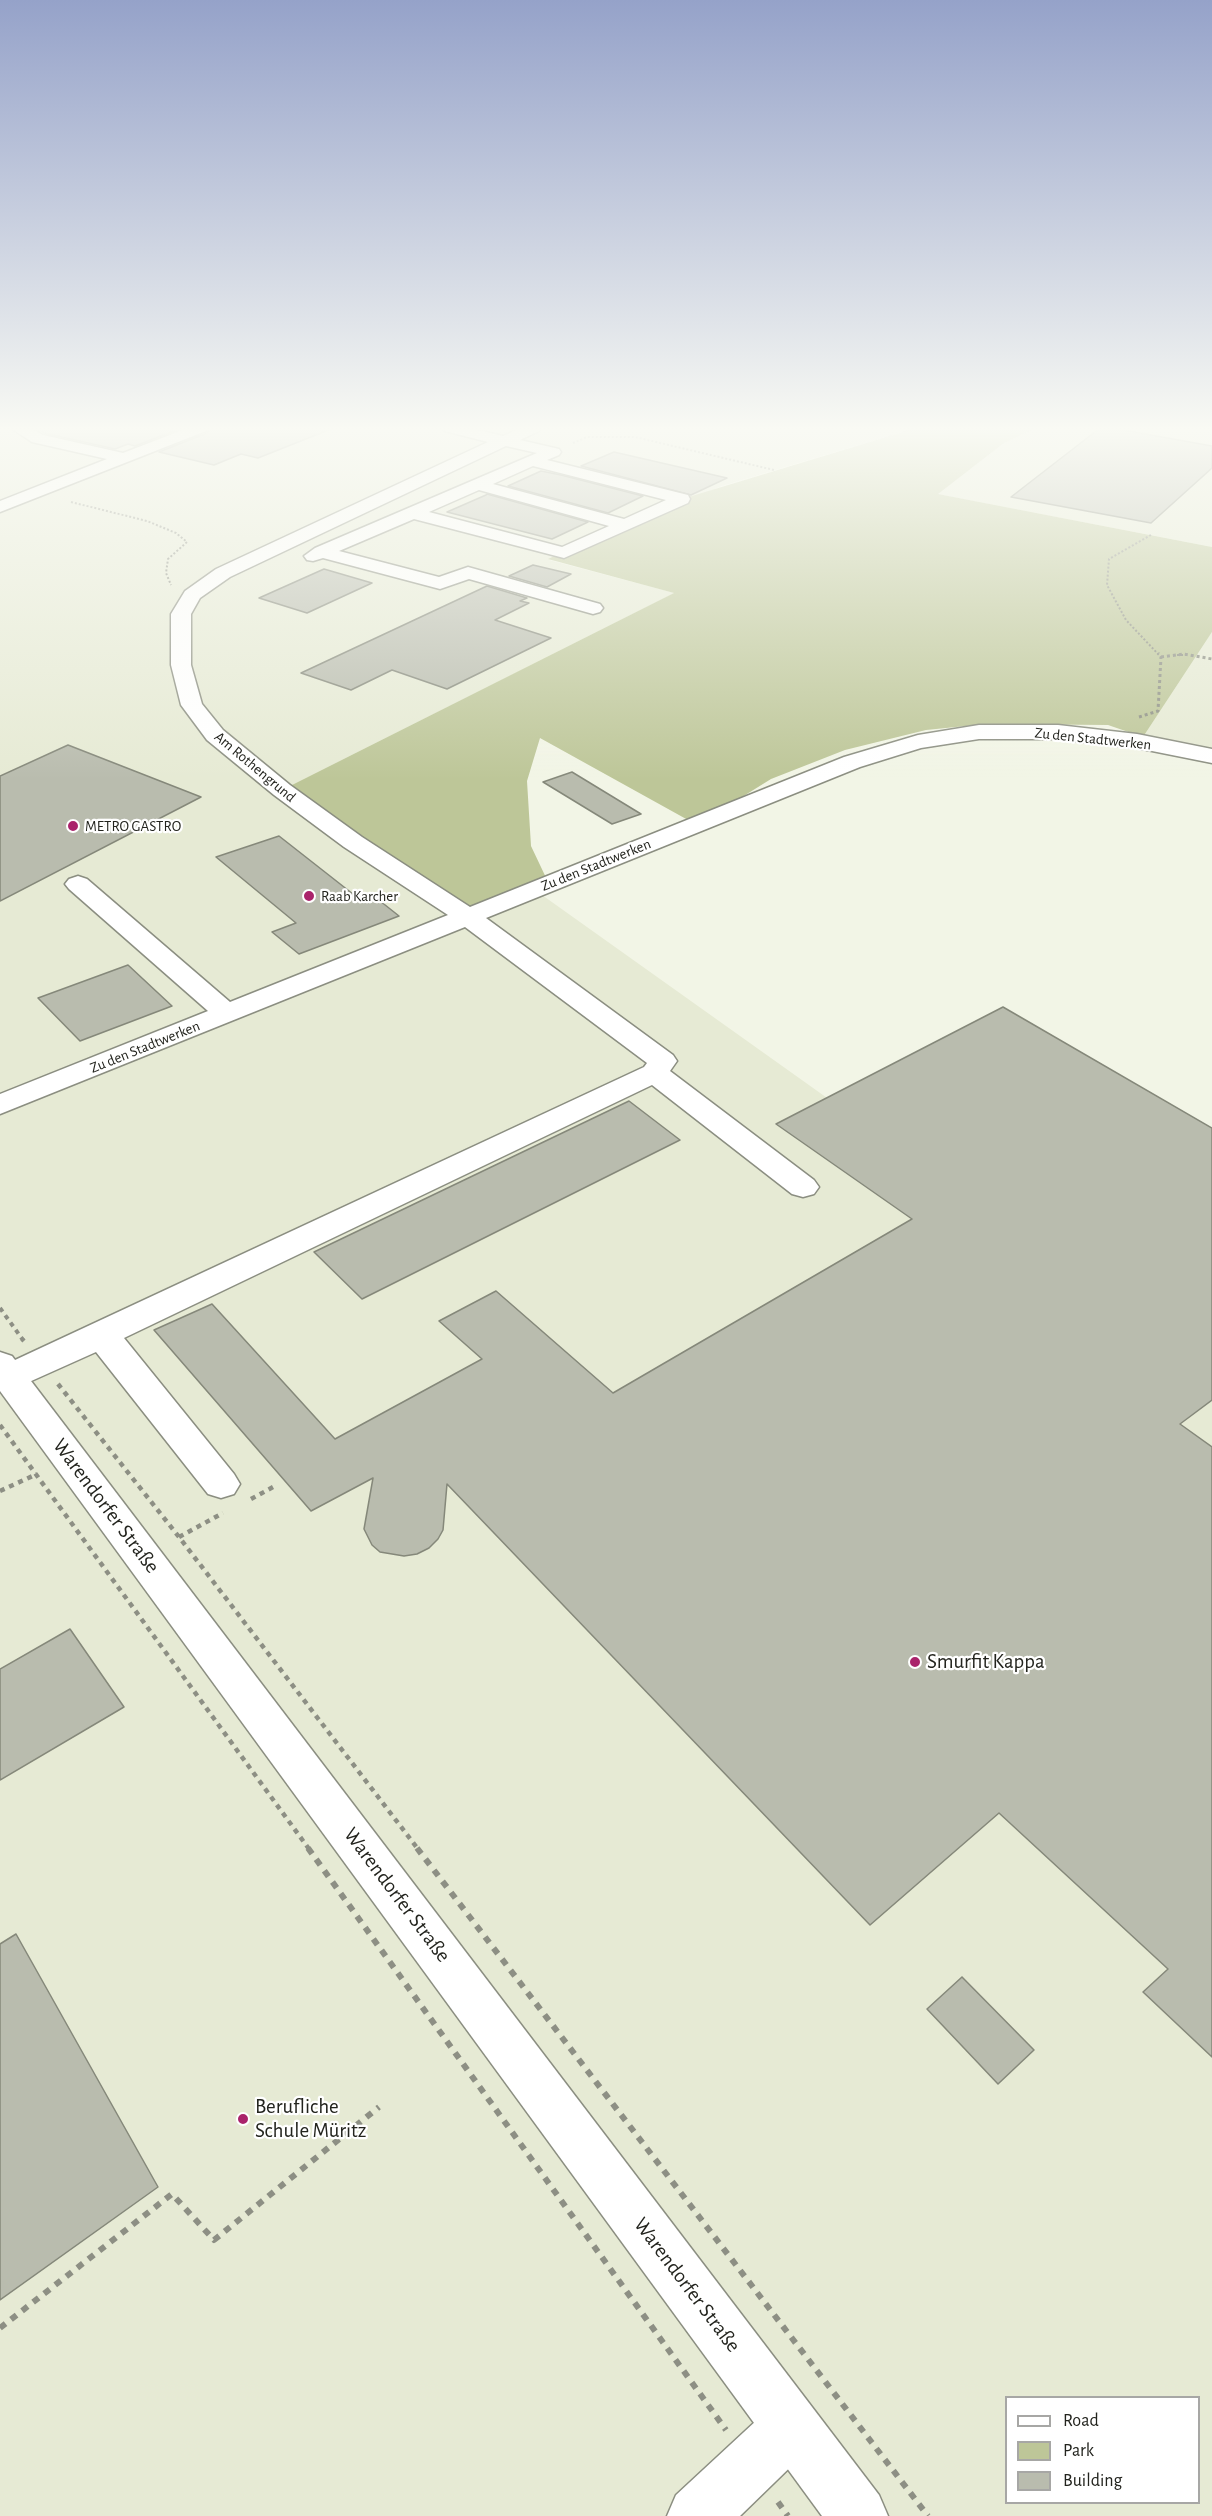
<!DOCTYPE html>
<meta charset="utf-8">
<style>
body{margin:0}
#map{position:relative;width:1212px;height:2516px;overflow:hidden;background:#f2f5e6;font-family:"Alegreya Sans",sans-serif}
canvas{display:block}
.legend{position:absolute;left:1005px;top:2396px;width:195px;height:108px;box-sizing:border-box;background:#fff;border:2px solid #a7a7a5;margin:0;padding:8px 10px;list-style:none;font-size:18px;color:#23241e}
.legend li{display:flex;align-items:center;gap:12px;height:30px}
.legend b{width:30px;border:2px solid #a7a7a5}
</style>
<div id="map">
<canvas width="1212" height="2516"></canvas>
<ul class="legend">
<li><b style="height:8px;background:#fff"></b>Road</li>
<li><b style="height:16px;background:#bdc698"></b>Park</li>
<li><b style="height:16px;background:#b9bcae"></b>Building</li>
</ul>
</div>
<script>
const g = document.querySelector('canvas').getContext('2d');
g.lineJoin = 'round';
function fill(path, color) {
  g.fillStyle = color;
  g.fill(path, 'evenodd');
}
function shape(rows) {
  const path = new Path2D();
  for (const r of rows) {
    path.moveTo(r[0], r[1]);
    for (let i = 2; i < r.length; i += 2) path.lineTo(r[i], r[i + 1]);
  }
  return path;
}
function strokePath(path, color, width, dash) {
  g.strokeStyle = color;
  g.lineWidth = width;
  g.lineCap = dash ? 'butt' : 'round';
  g.setLineDash(dash || []);
  g.stroke(path);
}
function drawText(font, color, halo, rows, align = 'center') {
  g.font = font + ' "Alegreya Sans",sans-serif';
  g.lineWidth = 4.5;
  g.setLineDash([]);
  g.textBaseline = 'middle';
  g.strokeStyle = halo;
  g.fillStyle = color;
  for (const [text, x, y, turn = 0] of rows) {
    g.save();
    g.translate(x, y);
    g.rotate((+turn || 0) * Math.PI / 180);
    g.textAlign = isNaN(turn) ? turn : align;
    if (halo) g.strokeText(text, 0, 0);
    g.fillText(text, 0, 0);
    g.restore();
  }
}
fill(shape([
 [0,428,916,428,722,486,549,560,675,593,282,790,535,890,1212,1372,1212,2516,0,2516],
 [1006,2398,1198,2398,1198,2502,1006,2502],
 [1036,428,1212,428,1212,547,937,494,1004,443],
 [1212,632,1212,751,1143,737]
]), '#e6ead4');
fill(shape([
 [916,428,1036,428,1004,443,938,494,1212,547,1212,632,1143,737,1108,725,986,724,926,730,845,750,771,779,697,825,540,738,527,781,531,846,549,884,468,917,282,790,674,593,548,559,682,499]
]), '#bdc698');
const building = shape([
 [38,428,182,428,135,446,128,444,115,449,44,433,38,428],
 [211,428,331,428,331,429,258,458,241,454,214,465,159,452,207,433,211,428],
 [1100,428,1112,428,1212,446,1212,468,1151,523,1011,497,1100,428],
 [614,452,727,478,691,495,581,466,614,452],
 [541,471,561,475,643,496,608,513,508,486,541,471],
 [486,495,487,494,588,522,552,539,447,512,486,495],
 [533,565,571,574,547,587,509,576,533,565],
 [324,569,372,583,307,613,259,598,324,569],
 [487,586,527,598,520,601,529,603,495,620,551,638,447,689,392,670,351,690,301,673,487,586],
 [68,745,201,797,0,901,0,776,68,745],
 [572,772,641,814,612,824,543,782,572,772],
 [279,836,358,898,370,893,399,916,299,954,272,932,296,923,216,857,279,836],
 [128,965,172,1006,80,1041,38,998,128,965],
 [1003,1007,1212,1128,1212,1400,1180,1424,1212,1447,1212,2057,1143,1992,1168,1969,999,1813,870,1925,447,1484,443,1530,438,1539,429,1548,417,1554,404,1556,380,1552,372,1545,364,1529,373,1478,311,1511,154,1330,212,1304,335,1439,482,1359,439,1321,496,1291,613,1393,912,1219,776,1124,1003,1007],
 [629,1101,680,1140,362,1299,314,1252,629,1101],
 [70,1629,124,1707,0,1780,0,1669,70,1629],
 [16,1934,158,2187,0,2300,0,1944,16,1934],
 [962,1977,1034,2050,998,2084,927,2009,962,1977]
]);
fill(building, '#b9bcae');
strokePath(building, '#85887a', 1.5);
const minor = shape([
 [11,428,30,428,43,435,123,453,188,428,209,428,206,431,0,512,0,501,107,459,32,442,11,428],
 [442,428,469,428,503,436,521,428,542,428,539,431,520,440,559,449,561,452,559,455,547,460,688,495,690,499,688,503,564,558,414,519,339,551,439,577,468,567,600,604,603,608,600,612,593,614,469,579,440,589,323,558,313,561,307,560,304,556,315,548,537,453,506,446,230,577,200,598,191,614,191,665,202,704,223,730,290,785,362,837,470,907,844,757,918,735,979,725,1058,725,1137,734,1212,749,1212,763,1137,748,1058,739,979,739,921,748,860,767,486,918,673,1055,677,1061,670,1071,814,1180,819,1187,814,1194,803,1197,792,1194,652,1085,124,1338,234,1474,240,1484,234,1494,221,1498,208,1494,96,1352,9,1391,0,1388,0,1367,644,1067,647,1063,465,927,0,1114,0,1094,208,1011,69,889,65,884,69,879,78,876,87,879,230,1002,448,915,344,847,274,795,207,740,181,705,171,665,171,614,185,591,216,569,488,442,445,431,442,428],
 [533,466,666,500,624,519,493,484,533,466],
 [479,490,609,526,562,547,429,512,479,490],
 [791,2398,811,2407,820,2427,811,2447,740,2516,667,2516,676,2495,771,2407,791,2398]
]);
const major = shape([
 [0,1352,12,1356,879,2495,888,2516,822,2516,0,1391,0,1352]
]);
strokePath(minor, '#8b8e81', 3);
strokePath(major, '#8b8e81', 3);
strokePath(shape([
 [573,443,587,437,635,437,774,470],
 [71,502,147,521,176,533,187,542,168,559,166,573,171,585],
 [1151,535,1109,559,1107,585,1126,620,1159,655],
 [1177,655,1189,655]
]), '#8d8f84', 2, [2, 2]);
strokePath(shape([
 [1161,657,1184,654,1212,659],
 [1139,717,1158,711,1161,657,1158,653]
]), '#8d8f84', 3, [3, 3]);
strokePath(shape([
 [0,1308,23,1340]
]), '#8d8f84', 4, [4.5, 4.5]);
strokePath(shape([
 [22,1339,24,1341],
 [58,1384,179,1537,418,1849],
 [0,1425,309,1849],
 [0,1491,37,1474],
 [251,1499,275,1486],
 [179,1537,223,1513]
]), '#8d8f84', 4.5, [5, 5]);
strokePath(shape([
 [308,1848,726,2430],
 [417,1848,928,2516],
 [0,2328,172,2194,214,2240,379,2107],
 [778,2502,788,2516]
]), '#8d8f84', 6, [7, 7]);
fill(minor, '#fff');
fill(major, '#fff');
const sky = g.createLinearGradient(0, 0, 0, 780);
sky.addColorStop(0, '#95a2c9');
sky.addColorStop(0.55, '#f9faf4');
sky.addColorStop(1, '#f9faf400');
g.fillStyle = sky;
g.fillRect(0, 0, 1212, 780);
for (const [x, y, r, color] of [
 [73,826,6,"#aa236b"],
 [309,896,6,"#aa236b"],
 [915,1662,6,"#aa236b"],
 [243,2119,6,"#aa236b"]
]) {
  const dot = new Path2D();
  dot.arc(x, y, r, 0, 2 * Math.PI);
  g.fillStyle = color;
  g.fill(dot);
  strokePath(dot, '#fff', 2);
}
drawText('15px', '#23241e', '#fff', [
 ["Zu den Stadtwerken",1093,739,6],
 ["Am Rothengrund",255,767,40],
 ["Zu den Stadtwerken",596,865,-22],
 ["Zu den Stadtwerken",145,1047,-22]
]);
drawText('15px', '#23241e', '#fff', [
 ["METRO GASTRO",85,826],
 ["Raab Karcher",321,896]
], 'left');
drawText('21px', '#23241e', '#fff', [
 ["Warendorfer Straße",106,1506,53],
 ["Warendorfer Straße",397,1895,53],
 ["Warendorfer Straße",687,2285,53]
]);
drawText('21px', '#23241e', '#fff', [
 ["Smurfit Kappa",927,1662],
 ["Berufliche",255,2107],
 ["Schule Müritz",255,2131]
], 'left');
</script>
